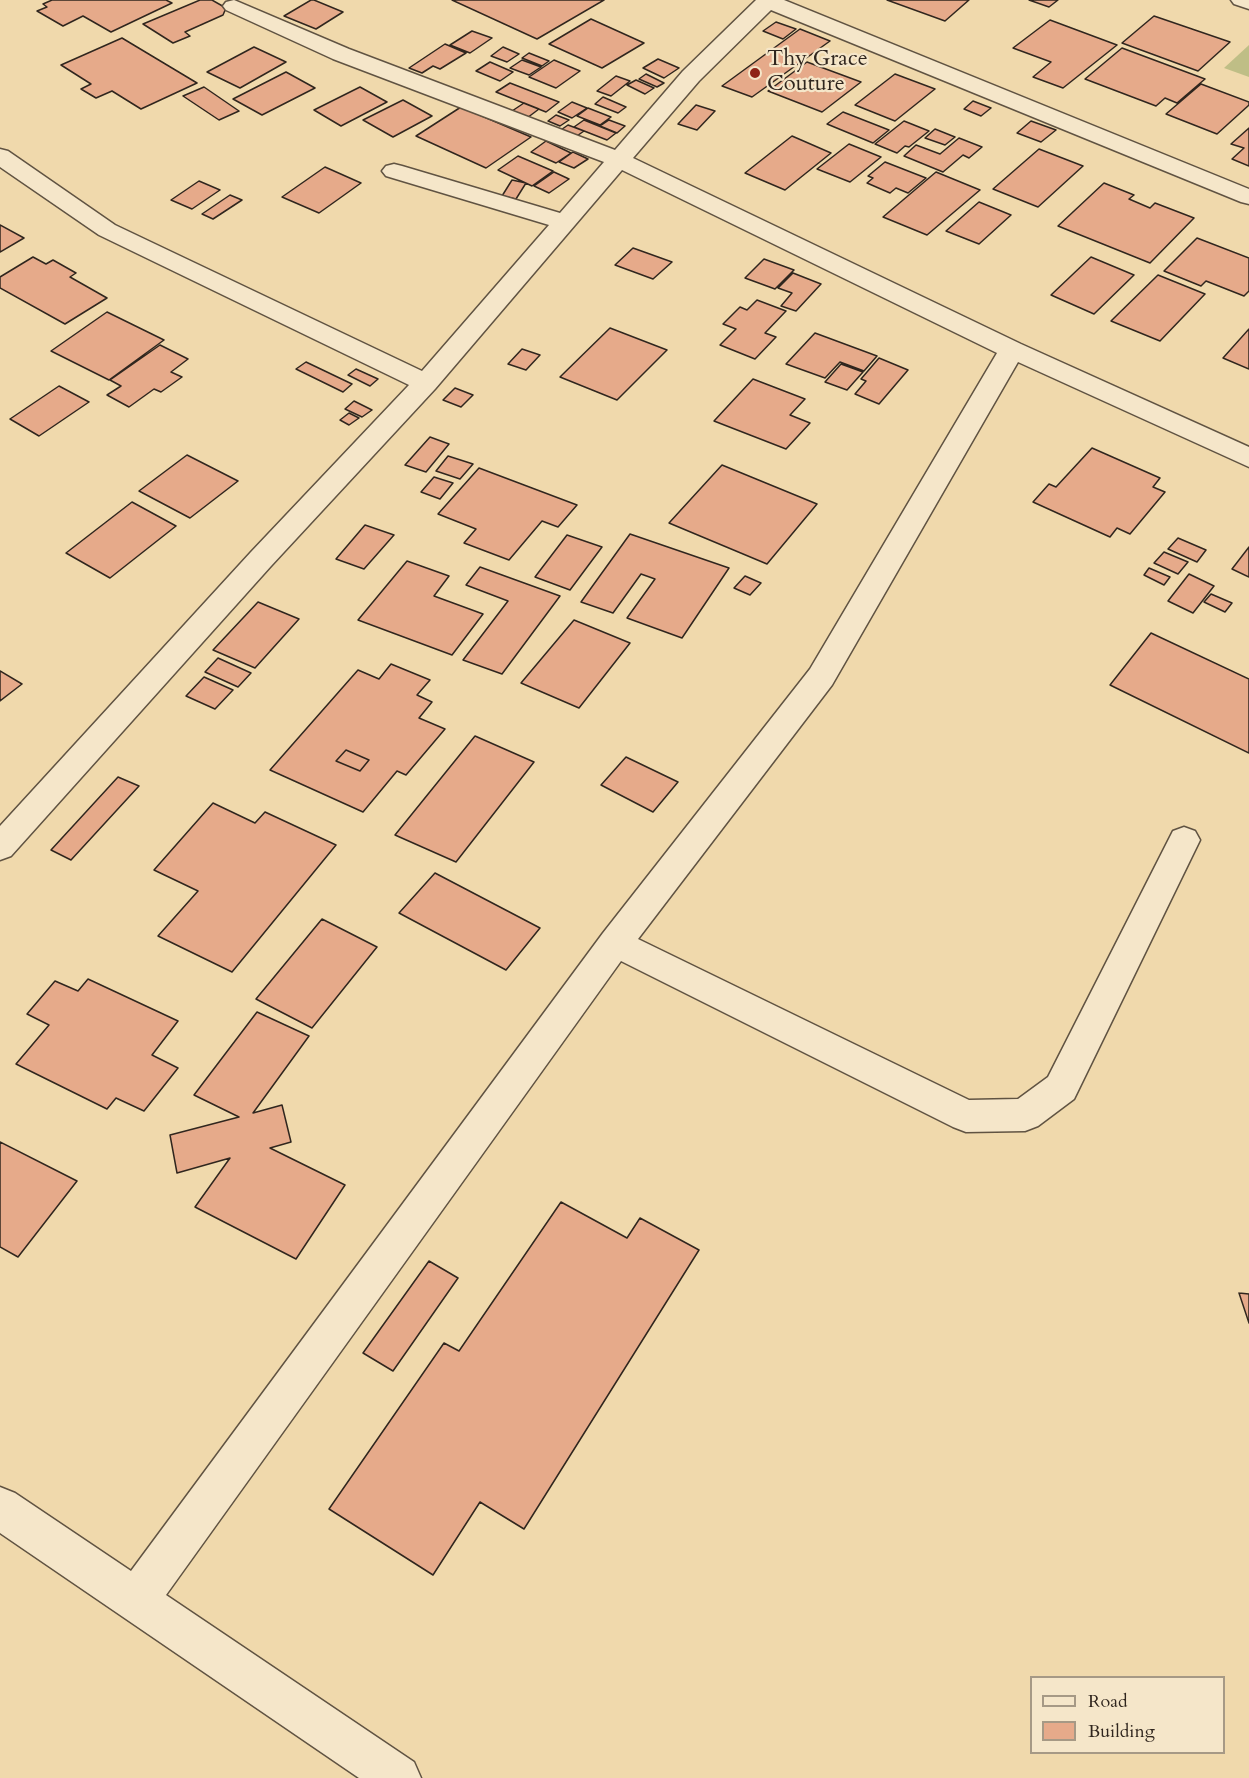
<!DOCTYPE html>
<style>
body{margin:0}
#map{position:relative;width:1249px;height:1778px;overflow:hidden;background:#f0d9ac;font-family:Cardo,serif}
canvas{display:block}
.legend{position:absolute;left:1030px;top:1676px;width:195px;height:78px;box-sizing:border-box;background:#f5e6c9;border:2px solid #a69985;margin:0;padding:8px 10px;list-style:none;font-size:18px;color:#30261e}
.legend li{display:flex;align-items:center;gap:12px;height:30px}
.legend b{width:30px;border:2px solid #a69985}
</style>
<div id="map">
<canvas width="1249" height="1778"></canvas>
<ul class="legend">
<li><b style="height:8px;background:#f5e6c9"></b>Road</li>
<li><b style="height:16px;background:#e6aa8a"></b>Building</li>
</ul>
</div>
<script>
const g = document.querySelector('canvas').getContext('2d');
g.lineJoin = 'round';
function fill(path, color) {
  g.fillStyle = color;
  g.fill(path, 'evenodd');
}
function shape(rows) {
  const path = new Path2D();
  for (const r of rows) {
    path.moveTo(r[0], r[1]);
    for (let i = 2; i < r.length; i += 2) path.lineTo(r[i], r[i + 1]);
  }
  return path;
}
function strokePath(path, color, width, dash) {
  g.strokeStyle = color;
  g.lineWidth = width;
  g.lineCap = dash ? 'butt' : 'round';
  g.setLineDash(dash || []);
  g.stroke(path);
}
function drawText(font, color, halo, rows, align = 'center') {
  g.font = font + ' Cardo,serif';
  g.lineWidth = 4.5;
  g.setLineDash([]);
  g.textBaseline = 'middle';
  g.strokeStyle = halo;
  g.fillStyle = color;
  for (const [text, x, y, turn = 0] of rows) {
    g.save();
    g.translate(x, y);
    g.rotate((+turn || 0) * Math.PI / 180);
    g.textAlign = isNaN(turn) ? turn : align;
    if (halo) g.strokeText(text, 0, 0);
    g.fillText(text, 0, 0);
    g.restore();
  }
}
fill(shape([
 [1249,45,1249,77,1224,68]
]), '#bfbe86');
const building = shape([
 [52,0,166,0,172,3,111,32,83,16,63,26,37,11,47,7,43,4,52,0],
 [200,0,212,0,226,8,223,15,185,32,190,36,173,43,143,24,200,0],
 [311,0,314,0,343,12,316,29,284,16,311,0],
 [452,0,604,0,537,39,452,0],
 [887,0,969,0,945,21,887,0],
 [1029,0,1058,0,1049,7,1029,0],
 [1154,16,1230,42,1198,71,1122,43,1154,16],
 [591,19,644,43,602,68,549,44,591,19],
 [1050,20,1117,45,1063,88,1033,77,1051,62,1013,48,1050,20],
 [776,22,796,29,783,39,763,31,776,22],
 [800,29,830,41,752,97,722,86,800,29],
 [472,31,492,38,470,53,450,45,472,31],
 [122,38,197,83,141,109,112,91,96,98,81,89,91,84,61,65,122,38],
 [445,44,466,53,440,69,433,66,422,73,409,68,445,44],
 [254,47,286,62,240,88,207,72,254,47],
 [503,47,519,54,507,62,491,56,503,47],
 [1122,48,1205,79,1177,103,1165,98,1156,106,1085,79,1122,48],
 [529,53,549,61,542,66,522,58,529,53],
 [658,59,679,68,664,78,643,68,658,59],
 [522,60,541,67,529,75,510,68,522,60],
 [554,60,580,71,556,88,529,77,554,60],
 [490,62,513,72,500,81,476,71,490,62],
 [807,62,861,82,822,112,768,91,807,62],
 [286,72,315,88,262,115,233,99,286,72],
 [646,74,664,83,657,87,639,79,646,74],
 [895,74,935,89,895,121,855,105,895,74],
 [616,76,630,81,611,96,597,91,616,76],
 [636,80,654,88,645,94,627,85,636,80],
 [510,83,559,102,546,112,496,92,510,83],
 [1201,84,1249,102,1249,105,1217,134,1166,114,1201,84],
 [204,87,239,111,219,120,183,96,204,87],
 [360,87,387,102,341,126,314,110,360,87],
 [603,97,626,107,618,113,595,104,603,97],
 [403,100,432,116,393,137,363,120,403,100],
 [973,101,991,108,981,116,964,109,973,101],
 [572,102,587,108,572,118,558,112,572,102],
 [524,103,539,109,527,118,512,111,524,103],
 [696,105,715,111,697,130,678,124,696,105],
 [461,107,531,137,486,168,416,136,461,107],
 [588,108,611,117,600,125,577,116,588,108],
 [843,112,889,130,873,143,827,124,843,112],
 [556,115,569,120,560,126,548,121,556,115],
 [584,120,616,133,607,140,574,127,584,120],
 [609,120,625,126,617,133,600,126,609,120],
 [904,121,929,131,909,147,905,146,897,153,875,144,904,121],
 [1031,121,1056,130,1041,142,1017,133,1031,121],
 [568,125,584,131,574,138,558,132,568,125],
 [1249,128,1249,166,1232,159,1244,148,1231,144,1249,128],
 [935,129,955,137,945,145,925,138,935,129],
 [792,136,831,153,785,190,745,173,792,136],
 [959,138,982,147,969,158,963,155,943,172,904,156,916,145,940,154,959,138],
 [546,141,571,153,556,163,531,152,546,141],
 [849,144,881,157,850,182,817,169,849,144],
 [1039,149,1083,166,1038,207,993,189,1039,149],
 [573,152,588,159,574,168,559,162,573,152],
 [518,156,553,171,532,186,498,170,518,156],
 [885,162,926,178,908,193,896,188,890,193,867,183,873,178,868,176,885,162],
 [325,167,361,183,319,213,282,197,325,167],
 [554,172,569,179,549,193,534,186,554,172],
 [936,172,980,190,927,235,883,217,936,172],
 [512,180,526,183,516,199,502,196,512,180],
 [199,181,220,190,192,209,171,200,199,181],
 [1104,183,1134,195,1129,199,1150,208,1155,203,1194,218,1150,263,1058,226,1104,183],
 [230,195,242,200,213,219,202,214,230,195],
 [979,202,1011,215,979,244,946,231,979,202],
 [0,225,24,238,0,252,0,225],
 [1197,238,1249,258,1249,291,1244,296,1206,281,1201,286,1164,271,1197,238],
 [633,248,672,262,653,279,615,265,633,248],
 [33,257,46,264,53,260,76,273,70,277,107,298,65,324,0,288,0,277,33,257],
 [1091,257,1134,275,1094,314,1051,295,1091,257],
 [764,259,794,270,775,289,745,278,764,259],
 [793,273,821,284,796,311,781,306,792,293,778,288,793,273],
 [1158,275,1205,294,1160,341,1111,321,1158,275],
 [757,300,786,311,765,333,776,337,755,359,720,345,736,329,723,324,740,307,747,310,757,300],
 [107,312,164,340,109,380,51,351,107,312],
 [610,328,667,350,617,400,560,377,610,328],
 [1249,329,1249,369,1223,358,1249,329],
 [815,333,877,356,864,371,840,362,825,378,786,364,815,333],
 [160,345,188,359,171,372,182,377,161,392,154,389,129,407,107,395,121,386,110,380,160,345],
 [522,349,540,355,526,370,508,364,522,349],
 [879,358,908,370,879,404,855,394,866,381,861,379,879,358],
 [306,362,352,384,343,392,296,369,306,362],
 [841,364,863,372,847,390,825,382,841,364],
 [356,369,378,379,370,386,348,375,356,369],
 [753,379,805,399,790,415,810,423,786,449,714,421,753,379],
 [59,386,89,402,39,436,10,419,59,386],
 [455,388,473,395,461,407,443,400,455,388],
 [354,401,372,410,362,417,345,409,354,401],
 [349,413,359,418,349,425,340,420,349,413],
 [430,437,449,444,426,472,405,465,430,437],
 [1092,448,1160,478,1153,487,1165,492,1130,534,1117,528,1110,537,1033,502,1049,484,1056,487,1092,448],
 [187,455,238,481,190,518,139,491,187,455],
 [448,456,473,464,460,479,436,471,448,456],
 [722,465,817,504,767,564,669,523,722,465],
 [479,468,577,505,558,527,542,521,509,560,464,543,476,529,438,514,479,468],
 [434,477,453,483,440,499,421,492,434,477],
 [132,502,176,526,110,578,66,553,132,502],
 [365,525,394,535,364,569,336,559,365,525],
 [630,534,729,568,682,638,627,618,655,579,641,574,613,613,581,602,630,534],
 [567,535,602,547,570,590,535,577,567,535],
 [1178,538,1206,550,1197,562,1168,549,1178,538],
 [1249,547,1249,577,1232,569,1249,547],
 [1164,552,1188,562,1178,574,1154,563,1164,552],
 [407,561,449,576,434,596,483,614,452,655,358,620,407,561],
 [480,567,560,596,502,674,463,660,508,601,466,585,480,567],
 [1149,568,1170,577,1164,585,1144,575,1149,568],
 [1189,574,1214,586,1193,613,1168,601,1189,574],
 [745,576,761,583,750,595,734,588,745,576],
 [1211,594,1232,603,1225,612,1204,602,1211,594],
 [258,602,299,619,255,668,213,650,258,602],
 [574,620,630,643,579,708,521,683,574,620],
 [1151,633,1249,679,1249,753,1110,685,1151,633],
 [218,658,251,673,238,687,205,672,218,658],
 [391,664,430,680,417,695,432,702,419,718,445,729,406,775,397,771,363,812,270,770,358,670,379,679,391,664],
 [346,750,369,760,360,771,336,761,346,750],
 [0,671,22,684,0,701,0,671],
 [204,677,233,690,215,709,186,696,204,677],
 [475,736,534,762,456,862,395,835,475,736],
 [346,750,369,760,360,771,336,761,346,750],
 [626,757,678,782,653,812,601,785,626,757],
 [118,777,139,786,71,860,51,850,118,777],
 [213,803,255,823,265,812,336,845,232,972,158,936,198,891,154,870,213,803],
 [435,873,540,928,506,970,399,913,435,873],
 [322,919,377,947,312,1028,256,999,322,919],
 [88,979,178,1021,152,1055,178,1068,144,1111,116,1098,107,1109,16,1064,49,1025,27,1014,55,981,78,991,88,979],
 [257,1012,309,1036,253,1113,282,1105,291,1142,270,1148,345,1185,296,1259,195,1207,230,1158,177,1173,170,1135,239,1117,194,1095,257,1012],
 [0,1142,77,1181,18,1257,0,1247,0,1142],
 [561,1202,627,1238,640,1218,699,1250,524,1529,480,1502,433,1575,329,1509,444,1343,459,1351,561,1202],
 [429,1261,458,1278,393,1371,363,1353,429,1261],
 [1239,1293,1249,1294,1249,1323,1239,1293]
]);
fill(building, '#e6aa8a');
strokePath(building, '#30261e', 1.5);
const minor = shape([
 [234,0,349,49,615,150,683,71,756,0,784,0,1249,189,1249,204,1241,202,771,10,699,81,633,158,1021,344,1249,447,1249,467,1018,362,832,685,638,939,969,1100,1018,1099,1048,1077,1173,831,1184,827,1195,831,1200,840,1074,1099,1038,1126,1025,1131,966,1132,953,1127,621,961,166,1595,414,1762,421,1778,359,1778,0,1533,0,1487,15,1493,131,1571,603,933,810,669,997,353,622,170,435,389,271,566,11,856,0,860,0,826,251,552,409,385,99,235,0,167,0,149,8,151,115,225,422,371,549,225,386,176,382,171,386,166,394,164,402,166,560,213,604,162,333,59,226,10,223,6,226,2,234,0],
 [1231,0,1249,0,1249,9,1234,4,1231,0]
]);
strokePath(minor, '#605342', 3);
fill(minor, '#f5e6c9');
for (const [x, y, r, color] of [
 [755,73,6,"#8f2418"]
]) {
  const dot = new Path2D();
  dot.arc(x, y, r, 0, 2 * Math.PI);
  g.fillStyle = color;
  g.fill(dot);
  strokePath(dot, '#f5e6c9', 2);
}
drawText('22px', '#30261e', '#f5e6c9', [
 ["Thy Grace",767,60],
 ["Couture",767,85]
], 'left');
</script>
